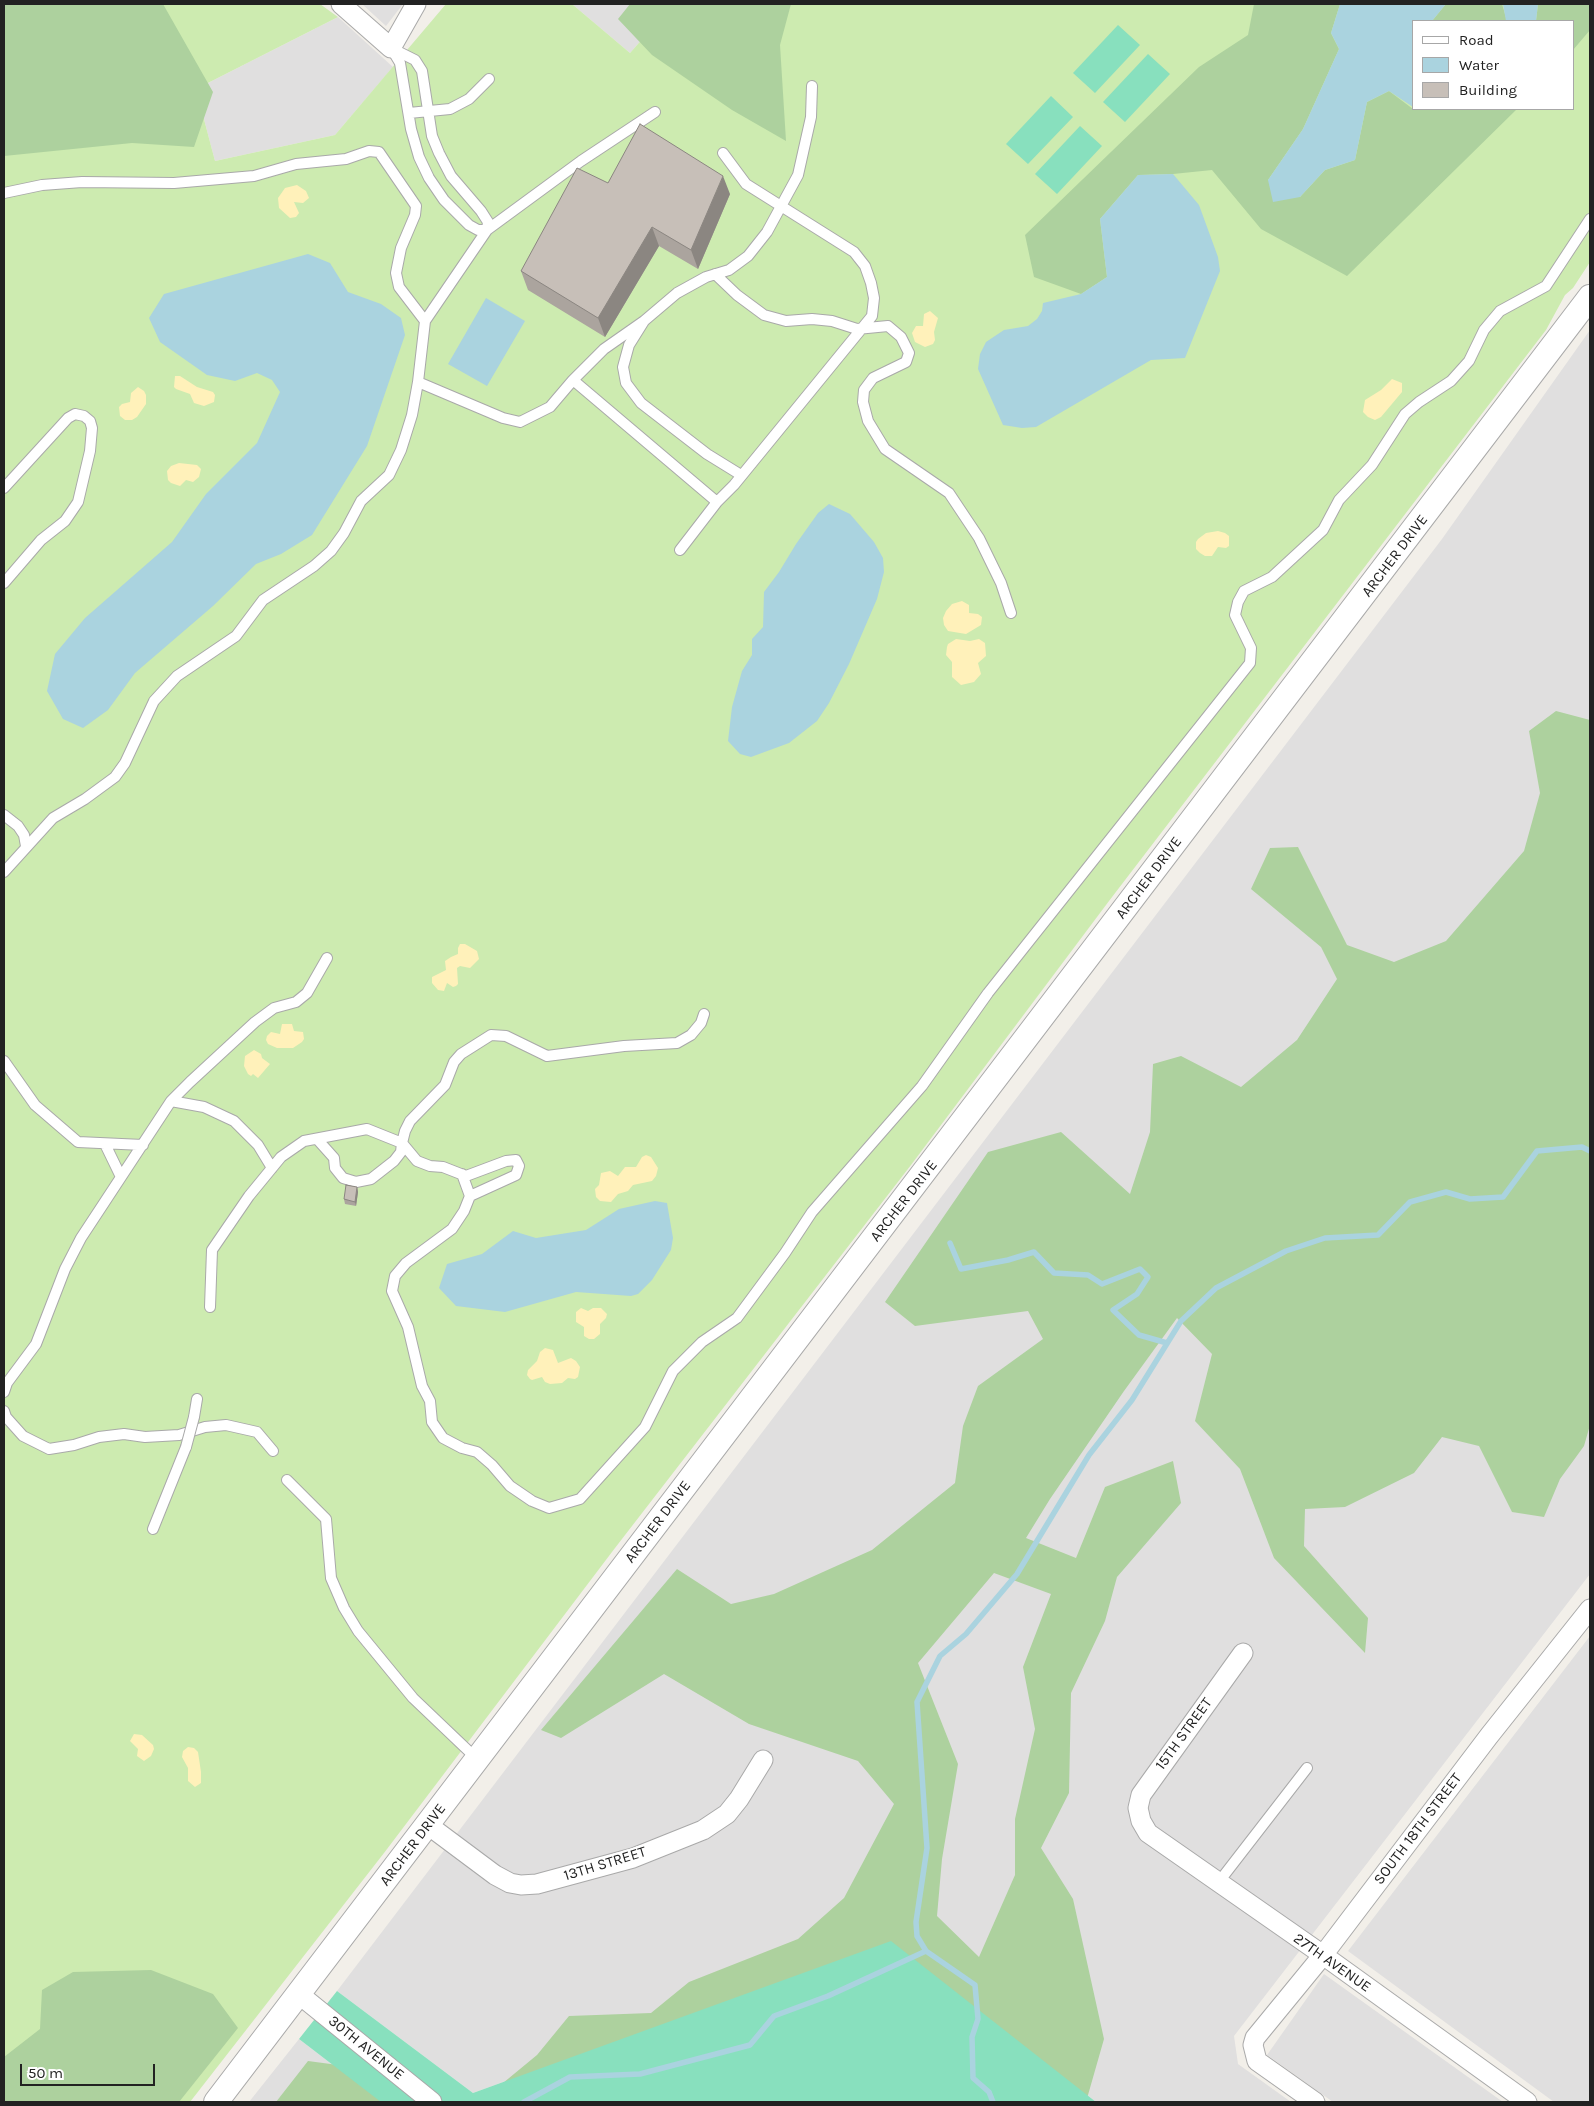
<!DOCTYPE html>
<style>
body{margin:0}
#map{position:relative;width:1594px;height:2106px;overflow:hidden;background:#f2efe9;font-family:Karla,sans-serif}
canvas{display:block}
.frame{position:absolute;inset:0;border:5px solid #222;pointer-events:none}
.legend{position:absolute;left:1412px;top:20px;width:162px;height:90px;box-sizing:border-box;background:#fff;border:1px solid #a7a7a7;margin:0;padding:6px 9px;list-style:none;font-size:15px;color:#222}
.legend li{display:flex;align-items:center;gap:10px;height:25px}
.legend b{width:25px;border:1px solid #a7a7a7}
.scale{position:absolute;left:20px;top:2064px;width:135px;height:22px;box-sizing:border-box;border:2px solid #222;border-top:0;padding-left:6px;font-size:15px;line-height:18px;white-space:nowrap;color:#222;-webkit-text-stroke:4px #fff;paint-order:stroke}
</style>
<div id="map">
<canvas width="1594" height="2106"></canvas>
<div class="frame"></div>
<ul class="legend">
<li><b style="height:6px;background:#fff"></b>Road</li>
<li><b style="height:14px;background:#aad3df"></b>Water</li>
<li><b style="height:14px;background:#c7bfb8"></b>Building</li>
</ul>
<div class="scale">50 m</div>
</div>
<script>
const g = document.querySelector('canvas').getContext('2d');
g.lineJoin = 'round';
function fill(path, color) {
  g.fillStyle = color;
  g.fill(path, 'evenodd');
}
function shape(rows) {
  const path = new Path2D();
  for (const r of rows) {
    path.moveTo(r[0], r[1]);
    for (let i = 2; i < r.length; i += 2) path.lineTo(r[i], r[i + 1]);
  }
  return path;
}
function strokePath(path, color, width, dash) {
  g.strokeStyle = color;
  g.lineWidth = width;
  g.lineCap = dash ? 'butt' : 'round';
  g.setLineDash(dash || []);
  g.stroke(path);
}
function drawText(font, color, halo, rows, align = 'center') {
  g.font = font + ' Karla,sans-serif';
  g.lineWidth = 4.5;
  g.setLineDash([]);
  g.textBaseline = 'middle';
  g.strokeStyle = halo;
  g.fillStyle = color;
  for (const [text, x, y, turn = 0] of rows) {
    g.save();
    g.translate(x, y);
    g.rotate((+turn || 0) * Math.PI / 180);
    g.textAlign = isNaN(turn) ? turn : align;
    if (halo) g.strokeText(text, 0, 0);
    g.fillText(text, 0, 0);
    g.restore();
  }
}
fill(shape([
 [362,4,403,4,386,26],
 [572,4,673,4,630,53],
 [338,17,393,67,335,135,215,161,196,89],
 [1590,330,1590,1574,1234,2036,1238,2064,1291,2102,1096,2102,891,1941,473,2093,337,1991,1442,539],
 [1590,1636,1590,2102,1554,2102,1348,1951],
 [1324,1974,1503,2102,1333,2102,1267,2055],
 [299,2039,381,2102,249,2102]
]), '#e0dfdf');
fill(shape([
 [4,4,320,4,338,17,196,89,215,161,335,135,446,4,572,4,630,53,673,4,1590,4,1590,262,1573,288,1565,295,1546,330,1109,901,911,1165,615,1548,384,1853,190,2102,4,2102],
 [1413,21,1573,21,1573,109,1413,109]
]), '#cdebb0');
fill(shape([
 [4,4,163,4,213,92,194,147,132,143,4,156],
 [630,4,791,4,780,45,786,141,732,110,652,55,618,19],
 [1254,4,1340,4,1331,33,1339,49,1303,129,1268,180,1300,197,1325,170,1355,160,1367,102,1389,91,1413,109,1517,109,1347,276,1261,229,1212,170,1173,174,1138,175,1100,219,1107,277,1081,294,1034,277,1025,235,1199,67,1248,35],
 [1446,4,1502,4,1507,21,1432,21],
 [1538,4,1590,4,1590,30,1573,50,1573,21,1536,21],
 [1556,711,1590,720,1590,1425,1584,1446,1560,1479,1544,1517,1512,1512,1479,1446,1442,1437,1414,1473,1345,1507,1305,1509,1304,1546,1368,1618,1365,1653,1274,1558,1240,1469,1195,1421,1212,1354,1177,1318,1124,1391,1050,1499,1026,1538,1076,1558,1105,1487,1173,1461,1181,1503,1117,1577,1105,1621,1071,1693,1069,1793,1041,1848,1073,1899,1104,2039,1086,2102,480,2102,537,2055,569,2016,651,2013,689,1982,798,1939,844,1898,894,1804,858,1761,749,1724,664,1674,561,1738,541,1730,677,1569,731,1604,774,1594,872,1550,955,1483,963,1426,978,1386,1043,1339,1028,1311,915,1326,885,1302,988,1152,1061,1132,1130,1194,1150,1132,1153,1064,1181,1056,1241,1087,1297,1040,1337,979,1321,947,1251,889,1270,848,1298,847,1347,945,1394,962,1446,941,1524,851,1540,793,1529,731],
 [994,1573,1051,1594,1023,1667,1035,1729,1015,1819,1015,1875,979,1957,937,1916,942,1859,958,1764,918,1663],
 [151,1970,213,1994,238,2028,179,2102,4,2102,4,2057,40,2029,42,1990,73,1972],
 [308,2061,353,2067,398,2102,276,2102]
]), '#add19e');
fill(shape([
 [297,185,306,191,309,198,303,203,294,202,299,213,296,217,290,218,279,208,278,198,285,188],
 [930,311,938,318,934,332,935,340,933,344,925,347,915,342,912,333,916,326,923,326,924,314],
 [175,376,180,376,197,387,213,392,215,395,214,402,204,406,194,403,190,394,176,389,174,387],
 [1392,379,1402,383,1402,392,1381,417,1375,420,1368,417,1363,412,1365,400,1381,390],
 [138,387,144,391,146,395,146,404,137,417,132,420,125,420,120,416,119,407,122,404,130,402,131,393],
 [179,463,197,465,201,469,199,477,193,482,186,480,180,486,171,483,168,480,167,471,171,466],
 [1218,531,1225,533,1229,536,1229,546,1226,548,1218,547,1212,556,1205,556,1200,553,1196,549,1196,542,1198,539,1206,533],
 [962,601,969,605,969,613,978,614,982,617,981,625,966,634,948,631,944,625,943,618,946,611,952,604],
 [956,639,970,641,979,639,985,643,986,656,978,663,981,674,974,682,961,685,952,677,952,662,946,655,947,647,948,644],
 [460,944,465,944,477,951,479,959,470,968,460,966,457,968,458,984,456,986,453,987,447,983,444,991,438,990,432,983,432,977,446,970,445,961,451,957,458,954,458,948],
 [282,1024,292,1024,294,1031,303,1032,304,1039,302,1042,293,1048,277,1048,268,1044,266,1040,267,1036,271,1032,280,1034],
 [254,1050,261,1054,262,1058,270,1064,258,1078,253,1074,251,1076,248,1074,244,1066,245,1056],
 [646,1155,651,1157,658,1168,656,1176,652,1181,633,1185,628,1191,618,1194,611,1202,600,1201,596,1197,595,1189,599,1185,601,1173,610,1171,618,1176,625,1167,636,1167,642,1157],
 [581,1308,588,1311,593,1308,601,1308,607,1314,606,1318,600,1324,600,1334,594,1339,589,1339,584,1336,584,1327,576,1322,576,1312],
 [545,1348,553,1350,558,1363,571,1358,576,1361,580,1367,578,1377,575,1379,568,1378,562,1383,550,1384,545,1382,542,1377,532,1380,530,1379,527,1375,528,1370,537,1361,540,1352],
 [134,1734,142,1735,153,1745,154,1749,151,1756,144,1761,137,1756,138,1749,130,1741],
 [188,1747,194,1748,198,1752,201,1772,201,1783,195,1787,188,1781,188,1768,182,1757,183,1751]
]), '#fff1ba');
fill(shape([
 [1118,25,1140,45,1095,93,1073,73],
 [1148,54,1170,74,1125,122,1103,102],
 [1051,96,1073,117,1028,164,1006,144],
 [1080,126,1102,146,1057,194,1035,174],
 [891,1941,1096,2102,381,2102,299,2039,337,1991,473,2093]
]), '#88e0be');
fill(shape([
 [1340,4,1446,4,1432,21,1413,21,1413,107,1389,91,1367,102,1355,160,1325,170,1300,197,1273,202,1268,180,1303,129,1339,49,1331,33],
 [1503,4,1538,4,1536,21,1506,21],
 [1173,174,1199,205,1218,257,1220,271,1185,358,1151,360,1036,427,1022,428,1003,425,978,369,980,354,986,342,1004,330,1028,326,1037,319,1042,311,1043,303,1081,294,1107,277,1100,219,1138,175],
 [308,254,330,263,348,292,381,304,401,318,405,335,367,446,312,535,281,554,256,564,213,606,135,673,108,710,83,728,63,719,47,691,55,654,85,618,172,542,206,494,257,443,280,392,272,380,257,373,235,381,207,375,160,342,149,318,164,294],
 [486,298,525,321,487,386,448,364],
 [829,504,850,514,874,542,883,558,884,572,877,599,849,664,829,703,817,721,789,743,751,757,740,754,728,741,732,707,742,671,752,655,752,639,763,627,764,592,779,572,796,544,818,513],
 [655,1201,667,1203,673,1238,671,1250,652,1280,638,1294,631,1296,576,1292,505,1312,456,1306,439,1288,447,1264,482,1254,513,1231,536,1238,586,1230,619,1209]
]), '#aad3df');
strokePath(shape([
 [950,1243,961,1269,1008,1260,1034,1252,1054,1273,1088,1275,1102,1284,1140,1269,1148,1277,1137,1294,1113,1310,1139,1335,1167,1343],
 [524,2102,570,2077,640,2074,750,2045,774,2016,828,1996,926,1951],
 [993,2102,989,2092,973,2078,972,2037,978,2019,975,1985,926,1951,917,1936,916,1922,927,1848,917,1702,940,1656,966,1634,1017,1574,1089,1455,1132,1400,1181,1321,1216,1288,1286,1251,1325,1238,1378,1235,1410,1202,1446,1192,1470,1199,1503,1197,1537,1151,1582,1147,1590,1151]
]), '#aad3df', 5.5);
const service = shape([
 [391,48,415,60,422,71,432,136,439,153,451,176,481,211,488,222,487,230,478,230,469,225,444,200,429,178,419,157,411,129,400,63,391,48],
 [409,113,450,109,469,99,489,79],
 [4,193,42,185,82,182,174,183,254,176,296,164,346,159,369,151,379,152,416,206,415,215,401,248,396,273,399,287,425,321,418,382],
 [715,274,737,295,764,315,786,321,812,319,832,321,857,329,888,326,901,337,909,353,906,362,873,378,864,390,863,402,868,421,885,449,949,493,979,538,1001,583,1011,613],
 [425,321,487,230,581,161,655,112],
 [573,380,717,502],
 [741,475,707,454,641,403,626,383,623,367,629,345,644,321,677,293,706,277,729,270,748,256,767,232,798,175,811,117,812,86],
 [4,488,68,418,75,414,84,416,90,421,92,428,90,451,78,502,65,521,41,540,4,583],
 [680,550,717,502,734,485,872,316,874,298,871,283,865,266,854,252,746,184,723,153],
 [4,815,18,826,24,835,26,846],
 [4,872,53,818,85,799,115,777,125,763,154,701,177,676,236,636,263,600,314,566,331,551,344,533,361,501,389,475,401,450,412,415,418,382,503,418,520,422,550,407,573,380,604,349,644,321],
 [704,1014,701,1023,691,1035,677,1043,624,1046,547,1056,506,1036,491,1035,461,1054,454,1062,445,1085,410,1121,405,1131,402,1143,417,1161,430,1166,443,1167,466,1176,506,1161,516,1160,519,1166,516,1175,470,1196,464,1211,452,1229,406,1263,395,1276,392,1291,408,1327,422,1386,430,1401,432,1422,443,1438,462,1448,477,1452,492,1465,510,1486,532,1501,549,1508,580,1499,645,1427,673,1371,702,1342,737,1318,785,1253,812,1212,922,1086,988,993,1250,663,1251,648,1235,615,1238,602,1244,591,1272,577,1323,530,1339,500,1372,465,1405,414,1419,402,1451,381,1469,361,1484,330,1500,311,1546,286,1590,219],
 [4,1061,35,1105,78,1142,143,1145],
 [171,1101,204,1107,234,1121,258,1145,272,1168],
 [105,1144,121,1177],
 [462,1174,470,1196],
 [210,1307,212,1250,249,1196,281,1157,304,1141,367,1129,402,1143,401,1152,394,1161,371,1179,356,1182,343,1178,335,1168,334,1158,317,1139],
 [4,1392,7,1383,36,1344,65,1269,81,1238,171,1101,190,1082,255,1022,274,1008,296,1002,307,993,327,958],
 [4,1411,6,1417,23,1436,49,1449,74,1445,99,1437,124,1434,145,1437,179,1435,205,1427,226,1425,257,1432,273,1451],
 [194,1417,197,1399],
 [287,1480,326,1519,331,1578,344,1608,358,1631,413,1698,477,1759],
 [153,1529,186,1447],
 [1218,1883,1307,1768]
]);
const minor = shape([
 [341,4,391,48,416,4],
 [1243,1653,1141,1795,1138,1808,1141,1821,1148,1833,1323,1955,1527,2102],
 [428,1825,495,1875,510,1883,521,1885,537,1884,633,1858,703,1830,727,1814,739,1799,763,1760],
 [300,1995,432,2102],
 [1315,2102,1257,2061,1253,2045,1255,2038,1323,1955,1489,1736,1590,1609]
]);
const tertiary = shape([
 [216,2102,1590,297]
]);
strokePath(service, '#a9a9a9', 12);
strokePath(minor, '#a9a9a9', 21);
strokePath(tertiary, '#a9a9a9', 26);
strokePath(service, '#fff', 10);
strokePath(minor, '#fff', 19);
strokePath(tertiary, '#fff', 24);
const serviceBridge = shape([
 [186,1447,194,1417]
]);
strokePath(serviceBridge, '#a9a9a9', 12, []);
strokePath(serviceBridge, '#fff', 10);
fill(shape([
 [608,183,730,194,698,269,659,246,605,337,528,290,521,271],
 [357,1187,358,1192,356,1206,345,1204,344,1199]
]), '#aba49e');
fill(shape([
 [723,176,730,194,698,269,691,250],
 [652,227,659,246,605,337,598,318],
 [357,1187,358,1192,356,1206,355,1202]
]), '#8b8681');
const building = shape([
 [640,124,723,176,691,250,652,227,598,318,521,271,577,168,608,183,640,124],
 [346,1185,357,1187,355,1202,344,1199,346,1185]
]);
fill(building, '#c7bfb8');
strokePath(building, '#8b8681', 1);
drawText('15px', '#222', '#fff', [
 ["ARCHER DRIVE",1395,556,-53],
 ["ARCHER DRIVE",1149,878,-53],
 ["ARCHER DRIVE",904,1201,-52],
 ["ARCHER DRIVE",658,1522,-53],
 ["15TH STREET",1184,1734,-54],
 ["SOUTH 18TH STREET",1418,1829,-53],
 ["ARCHER DRIVE",413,1845,-53],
 ["13TH STREET",605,1864,-17],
 ["27TH AVENUE",1332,1963,35],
 ["30TH AVENUE",366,2048,39]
]);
</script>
